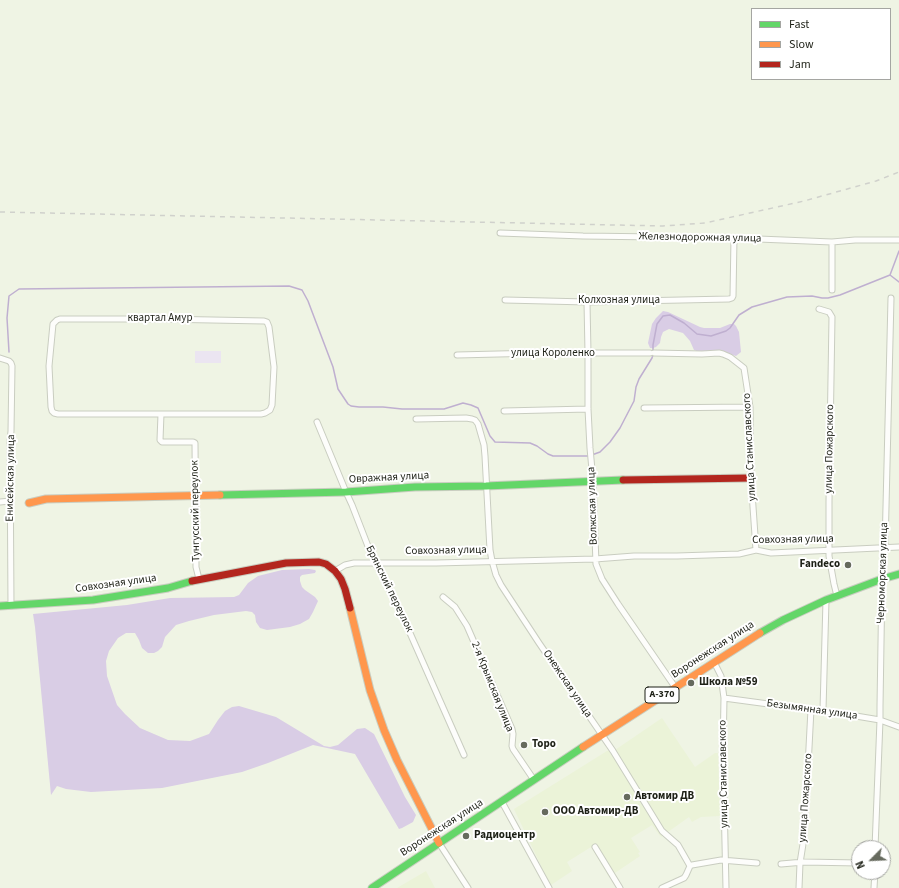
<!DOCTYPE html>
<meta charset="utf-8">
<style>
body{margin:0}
#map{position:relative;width:899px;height:888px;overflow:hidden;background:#eff4e4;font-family:"Source Sans 3",sans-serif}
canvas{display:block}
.legend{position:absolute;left:751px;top:8px;width:140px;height:72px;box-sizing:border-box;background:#fff;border:1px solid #a5a6a2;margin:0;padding:5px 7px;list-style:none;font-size:12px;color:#1d2016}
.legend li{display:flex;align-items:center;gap:8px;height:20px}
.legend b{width:20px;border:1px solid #a5a6a2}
.north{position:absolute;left:851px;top:840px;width:40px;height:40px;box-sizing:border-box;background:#fff;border:1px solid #a5a6a2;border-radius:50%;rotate:246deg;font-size:11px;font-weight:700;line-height:16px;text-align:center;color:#1d2016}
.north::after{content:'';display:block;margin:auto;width:14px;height:18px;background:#666a5e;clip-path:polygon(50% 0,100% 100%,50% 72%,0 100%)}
</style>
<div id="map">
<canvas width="899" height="888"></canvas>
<ul class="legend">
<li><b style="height:5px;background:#63d668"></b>Fast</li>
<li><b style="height:5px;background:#ff974d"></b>Slow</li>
<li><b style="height:5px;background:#b3261e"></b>Jam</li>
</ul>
<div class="north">N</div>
</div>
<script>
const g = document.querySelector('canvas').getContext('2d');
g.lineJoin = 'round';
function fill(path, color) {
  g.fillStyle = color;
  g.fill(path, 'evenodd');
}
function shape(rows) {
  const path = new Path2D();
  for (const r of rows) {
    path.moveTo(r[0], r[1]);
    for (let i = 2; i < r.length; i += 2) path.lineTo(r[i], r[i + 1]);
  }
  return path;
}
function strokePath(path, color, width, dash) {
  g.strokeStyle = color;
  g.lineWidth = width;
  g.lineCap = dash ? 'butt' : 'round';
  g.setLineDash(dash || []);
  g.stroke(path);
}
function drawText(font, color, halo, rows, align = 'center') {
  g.font = font + ' "Source Sans 3",sans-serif';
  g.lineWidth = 4;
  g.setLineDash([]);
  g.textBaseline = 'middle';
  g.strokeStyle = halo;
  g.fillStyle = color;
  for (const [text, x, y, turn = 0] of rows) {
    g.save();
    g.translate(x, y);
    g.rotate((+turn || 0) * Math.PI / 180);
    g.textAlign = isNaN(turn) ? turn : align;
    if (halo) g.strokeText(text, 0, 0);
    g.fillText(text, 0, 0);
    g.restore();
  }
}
fill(shape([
 [662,718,695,767,715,753,718,753,720,816,701,817,692,822,689,817,661,837,652,825,631,838,640,852,638,853,640,856,609,877,591,847,567,862,572,871,551,885,544,872,514,809,607,751,615,750],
 [426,871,435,888,397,888]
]), '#ebf3d8');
fill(shape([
 [195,351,221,351,221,363,195,363]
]), '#ebe5f1');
fill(shape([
 [663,311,668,312,700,327,704,328,720,328,730,324,734,324,736,326,739,332,741,352,736,356,720,351,699,352,694,350,690,341,683,333,669,329,663,332,661,337,660,343,656,347,653,348,650,348,648,343,652,324,656,318],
 [309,569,315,570,316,571,315,573,302,575,300,577,300,581,302,587,305,590,315,597,318,601,313,612,309,619,300,624,290,627,267,630,260,628,256,622,255,615,252,612,246,611,214,615,189,621,176,625,165,637,162,647,158,651,154,653,148,653,142,648,139,640,135,633,126,633,118,638,109,651,106,661,107,676,117,705,125,714,140,728,168,740,190,741,209,734,218,720,225,711,232,707,239,706,276,717,324,746,330,747,338,745,357,729,365,728,374,734,405,797,416,815,413,822,402,828,399,829,355,754,313,745,268,763,242,772,162,788,91,792,66,789,57,786,51,795,35,627,33,614,127,605,170,598,234,597,239,595,248,583,258,576,282,570]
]), '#d9cde5');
strokePath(shape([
 [890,275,899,282],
 [653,351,653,345,657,324,663,316,670,315,684,323,697,334,711,336,726,331,730,328,739,315,752,307,787,297,812,296,822,298,828,298,840,295,890,275,899,251],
 [9,352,7,318,9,296,19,289,289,286,302,290,308,301,333,367,338,389,348,404,351,406,359,407,383,407,402,409,444,409,463,403,471,405,478,408,490,436,495,442,530,443,537,446,548,454,553,456,589,456,600,452,610,442,620,428,634,401,636,387,639,379,652,358,653,355]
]), '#bfafd0', 1.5);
const street = shape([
 [500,233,583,236,734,238,832,242,855,240,899,240],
 [832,242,832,290],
 [505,300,587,302,729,299,732,298,733,296,734,238],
 [587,302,588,353,588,409,590,448,593,481,596,564,602,579,618,604,675,687],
 [819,309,829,312,832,317,829,501,829,556,834,584,837,596],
 [60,319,160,319,264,321,267,322,269,327,274,367,272,405,270,410,265,413,261,414,58,414,54,413,52,411,51,407,49,366,53,324,57,320,60,319],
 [654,353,702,354,719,353,723,354,730,357,744,368,750,407,751,478,756,550],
 [457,355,539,353,650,353],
 [0,358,9,361,11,363,12,366,11,431,10,442,11,606],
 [644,408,750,407],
 [504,411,588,409],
 [161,414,160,440,162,442,193,442,195,443,196,567,199,579],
 [416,419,466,418,472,419,475,420,478,424,484,445,485,456,490,550,492,561,496,575,501,585,539,643,613,751,662,831,678,845,690,866],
 [317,422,346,492,352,505,371,554,402,615,464,755],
 [0,502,10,501],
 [335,571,345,565,354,563,436,563,595,559,634,556,677,556,739,554,756,550,771,553,899,547],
 [443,597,455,607,467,626,512,729,513,734,512,746,513,749,534,780],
 [714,662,721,676,724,698,723,752,726,888],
 [724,698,850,715,880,720,899,727],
 [823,710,826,600],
 [502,802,549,888],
 [439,843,468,888],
 [595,847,620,888],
 [875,848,880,720,880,706,882,579,885,548,891,298],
 [781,864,804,862,859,863],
 [662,888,684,878,686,875,690,866,692,865,721,860,757,863],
 [799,888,800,863,803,844,807,786,811,709],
 [874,888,875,872]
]);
const fast = shape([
 [220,495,346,492,415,487,486,486,623,480],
 [0,606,93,600,168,588,192,581],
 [760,633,783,620,826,600,882,579,899,574],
 [372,888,583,747]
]);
const slow = shape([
 [29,503,46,499,220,495],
 [350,608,370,690,384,730,397,760,439,843],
 [583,747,760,633]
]);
const jam = shape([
 [623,480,751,478],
 [192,581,286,563,319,562,326,564,335,571,341,579,345,589,350,608]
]);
strokePath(street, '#c9cdc0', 7);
strokePath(fast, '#c9cdc0', 9);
strokePath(slow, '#c9cdc0', 9);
strokePath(jam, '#c9cdc0', 9);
strokePath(street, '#fdfdfb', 5);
strokePath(fast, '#63d668', 7);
strokePath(slow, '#ff974d', 7);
strokePath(jam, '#b3261e', 7);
strokePath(shape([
 [0,212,663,226,705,223,804,201,876,181,899,172]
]), '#d0d1cc', 1.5, [5, 5]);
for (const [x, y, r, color] of [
 [848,565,4,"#666a5e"],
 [691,683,4,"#666a5e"],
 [524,745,4,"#666a5e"],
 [627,797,4,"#666a5e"],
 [545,812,4,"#666a5e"],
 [466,836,4,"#666a5e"]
]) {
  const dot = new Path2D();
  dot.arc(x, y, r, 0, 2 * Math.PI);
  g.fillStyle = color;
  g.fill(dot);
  strokePath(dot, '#fff', 1.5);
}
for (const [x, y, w] of [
 [662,695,34]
]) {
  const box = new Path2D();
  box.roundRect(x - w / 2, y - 8, w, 16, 3);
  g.fillStyle = '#fff';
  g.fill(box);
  strokePath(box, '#1d2016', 1);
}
drawText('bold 10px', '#1d2016', null, [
 ["А-370",662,695]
]);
drawText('11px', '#1d2016', '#fff', [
 ["Железнодорожная улица",700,238,1],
 ["Колхозная улица",619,301],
 ["квартал Амур",160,319],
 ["улица Короленко",553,354],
 ["улица Станиславского",750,447,-93],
 ["улица Пожарского",830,449,-89],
 ["Енисейская улица",11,478,-89],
 ["Овражная улица",389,478,-3],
 ["Волжская улица",593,506,-92],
 ["Тунгусский переулок",196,511,-91],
 ["Совхозная улица",793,540,-1],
 ["Совхозная улица",446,551,-1],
 ["Черноморская улица",883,573,-88],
 ["Совхозная улица",116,584,-8],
 ["Брянский переулок",389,589,64],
 ["Воронежская улица",713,650,-33],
 ["Онежская улица",567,684,56],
 ["2-я Крымская улица",492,687,68],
 ["Безымянная улица",812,710,8],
 ["улица Станиславского",724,774,-91],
 ["улица Пожарского",806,798,-86],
 ["Воронежская улица",442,828,-33]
]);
drawText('bold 11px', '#1d2016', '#fff', [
 ["Fandeco",840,565,"right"],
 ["Школа №59",699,683],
 ["Торо",532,745],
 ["Автомир ДВ",635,797],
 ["ООО Автомир-ДВ",553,812],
 ["Радиоцентр",474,836]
], 'left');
</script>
